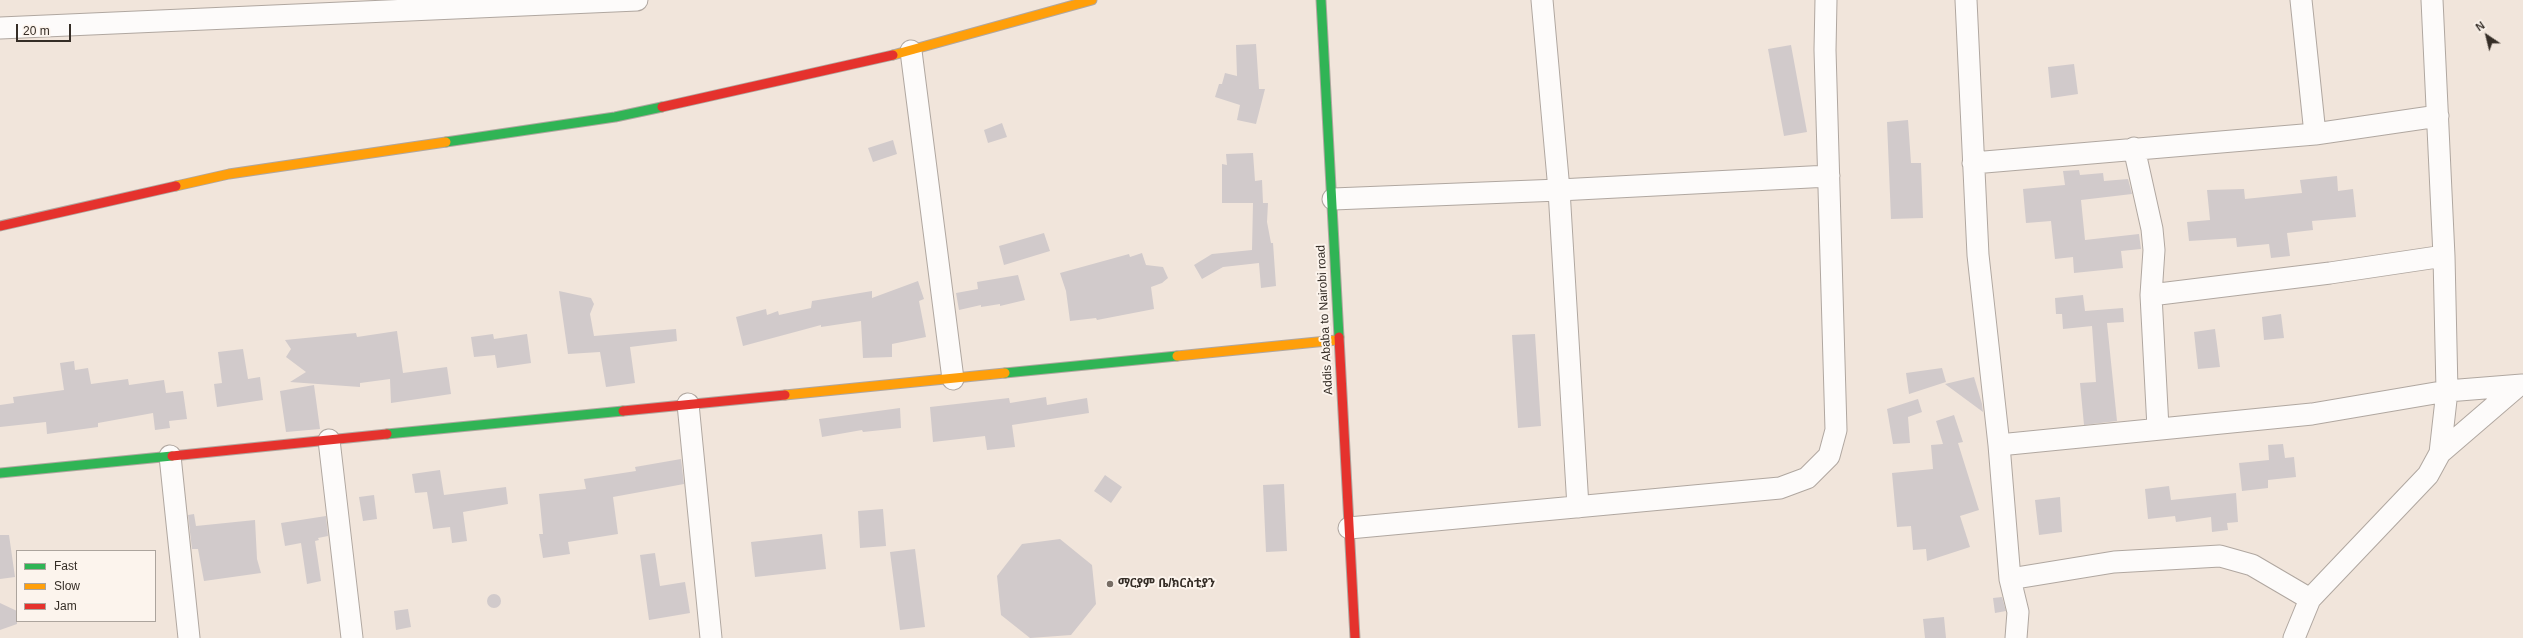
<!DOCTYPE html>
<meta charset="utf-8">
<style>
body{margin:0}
#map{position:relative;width:2523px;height:638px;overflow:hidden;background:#f1e5db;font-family:Helvetica,sans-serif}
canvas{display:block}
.legend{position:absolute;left:16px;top:550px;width:140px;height:72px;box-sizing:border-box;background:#fcf4ed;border:1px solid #aca49d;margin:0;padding:5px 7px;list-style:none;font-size:12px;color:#352d26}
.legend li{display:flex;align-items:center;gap:8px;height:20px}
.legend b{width:20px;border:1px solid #aca49d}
.north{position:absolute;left:2467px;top:16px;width:40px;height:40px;-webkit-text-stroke:3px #fcf4ed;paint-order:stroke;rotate:325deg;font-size:11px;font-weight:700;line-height:16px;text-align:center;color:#352d26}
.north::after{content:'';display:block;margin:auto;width:14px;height:18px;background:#352d26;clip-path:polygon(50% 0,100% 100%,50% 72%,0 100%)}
.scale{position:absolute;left:16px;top:24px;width:55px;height:18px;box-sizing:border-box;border:2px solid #352d26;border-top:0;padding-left:5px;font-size:12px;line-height:14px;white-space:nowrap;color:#352d26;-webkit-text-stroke:3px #fcf4ed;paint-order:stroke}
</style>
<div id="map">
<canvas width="2523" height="638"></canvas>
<ul class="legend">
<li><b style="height:5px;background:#30b455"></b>Fast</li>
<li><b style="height:5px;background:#ff9f0a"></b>Slow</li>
<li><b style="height:5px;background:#e5322d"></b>Jam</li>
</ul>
<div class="north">N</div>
<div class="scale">20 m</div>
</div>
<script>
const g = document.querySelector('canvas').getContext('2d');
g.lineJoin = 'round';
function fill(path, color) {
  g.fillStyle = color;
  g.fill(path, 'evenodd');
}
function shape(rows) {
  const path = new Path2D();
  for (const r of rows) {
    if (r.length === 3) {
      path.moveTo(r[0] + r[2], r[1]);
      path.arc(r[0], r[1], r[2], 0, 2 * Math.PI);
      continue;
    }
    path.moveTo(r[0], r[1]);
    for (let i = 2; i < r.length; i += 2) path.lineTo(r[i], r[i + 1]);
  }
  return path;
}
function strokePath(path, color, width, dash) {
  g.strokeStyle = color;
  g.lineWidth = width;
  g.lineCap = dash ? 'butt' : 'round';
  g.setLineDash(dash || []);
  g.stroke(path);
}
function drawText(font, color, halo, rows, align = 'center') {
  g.font = font + ' Helvetica,"Noto Sans Ethiopic",sans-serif';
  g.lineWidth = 4;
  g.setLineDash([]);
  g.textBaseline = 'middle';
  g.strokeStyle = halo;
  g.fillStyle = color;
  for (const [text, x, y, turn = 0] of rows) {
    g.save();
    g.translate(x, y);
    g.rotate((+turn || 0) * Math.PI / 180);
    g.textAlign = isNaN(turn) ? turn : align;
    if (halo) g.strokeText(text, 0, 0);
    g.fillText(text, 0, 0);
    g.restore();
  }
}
fill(shape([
 [1256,44,1259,89,1265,89,1256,124,1237,120,1240,105,1215,97,1219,84,1222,84,1225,73,1237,76,1236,45],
 [1791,45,1807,132,1784,136,1768,49],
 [2074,64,2078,94,2051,98,2048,67],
 [1908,120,1911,163,1921,163,1923,218,1891,219,1887,122],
 [1002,123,1007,137,988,143,984,130],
 [893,140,897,154,873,162,868,148],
 [1253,153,1255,181,1262,180,1263,203,1268,203,1267,222,1271,243,1273,243,1276,286,1261,288,1259,263,1223,267,1202,279,1194,265,1212,254,1252,250,1253,203,1257,203,1222,203,1222,164,1227,165,1226,154],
 [2079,170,2080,175,2103,173,2104,181,2128,179,2132,194,2081,200,2085,240,2139,234,2141,249,2121,251,2123,268,2074,273,2073,257,2055,259,2051,221,2026,223,2023,189,2065,185,2063,171],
 [2337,176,2338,191,2353,189,2356,217,2312,221,2313,230,2287,233,2290,256,2271,258,2269,244,2237,247,2236,238,2189,241,2187,222,2210,220,2207,190,2244,189,2245,199,2302,193,2300,180],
 [1044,233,1050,251,1004,265,999,246],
 [1142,253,1146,265,1163,267,1168,278,1162,283,1151,287,1154,309,1097,320,1096,318,1070,321,1066,291,1060,273,1129,254,1130,257],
 [1018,275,1025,300,1000,306,1000,304,981,307,981,305,959,310,956,293,978,289,977,282],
 [918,281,924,299,919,301,926,337,892,344,892,357,863,358,861,321,821,327,821,325,743,346,736,317,766,309,767,315,778,311,779,315,811,308,812,301,872,291,872,298],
 [559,291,591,298,594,304,590,314,594,336,676,329,677,341,630,347,635,383,606,387,600,352,568,354],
 [2083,295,2085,311,2123,308,2124,322,2107,323,2117,421,2084,425,2080,383,2096,382,2092,326,2063,329,2062,314,2056,314,2055,298],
 [2281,314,2284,338,2264,340,2262,317],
 [2215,329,2220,367,2198,369,2194,332],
 [397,331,403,373,447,367,451,394,391,403,390,379,360,383,360,387,290,382,306,372,286,357,291,349,285,340,356,333,357,337],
 [493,334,494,339,527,334,531,363,497,368,495,355,474,357,471,337],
 [1535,334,1541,426,1518,428,1512,335],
 [243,349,248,379,260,377,263,400,217,407,214,384,222,383,218,352],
 [74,361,75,370,88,368,91,384,128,379,129,385,164,380,166,393,183,391,187,419,169,421,170,428,155,430,153,413,98,423,98,427,47,434,46,422,0,427,0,405,14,403,13,397,64,390,60,363],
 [1942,368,1946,382,1909,394,1906,373],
 [1974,377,1982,404,1983,412,1945,384],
 [314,385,320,429,286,432,280,391],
 [1046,397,1047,405,1087,398,1089,413,1012,425,1015,447,987,450,985,436,933,442,930,407,1009,398,1010,403],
 [1918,399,1922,412,1908,417,1910,443,1893,444,1887,409],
 [900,408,901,428,863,432,862,430,822,437,819,419],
 [1954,415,1963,442,1958,443,1979,510,1960,516,1970,547,1927,561,1926,549,1913,550,1911,526,1897,527,1892,473,1933,469,1931,445,1943,444,1936,421],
 [2283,444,2285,458,2294,457,2296,477,2268,480,2268,488,2242,491,2239,463,2269,460,2268,445],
 [681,459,684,484,613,497,618,534,568,542,570,554,543,558,539,534,543,534,539,494,586,489,584,479,636,471,635,467],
 [440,470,444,495,506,487,508,504,463,512,467,541,452,543,450,527,433,529,427,492,415,493,412,474],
 [1105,475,1122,487,1111,503,1094,491],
 [1284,484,1287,551,1266,552,1263,485],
 [2169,486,2171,500,2236,493,2238,522,2227,523,2228,530,2212,532,2211,517,2176,522,2175,516,2148,519,2145,489],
 [374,495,377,519,363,521,359,497],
 [2060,497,2062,532,2039,535,2035,500],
 [883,509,886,546,860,548,858,511],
 [194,514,196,526,255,520,257,559,261,573,204,581,198,549,192,549,188,515],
 [326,516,328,536,318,538,319,540,315,541,321,581,307,584,301,543,285,546,281,523],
 [822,534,826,569,755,577,751,542],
 [0,535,9,535,15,577,0,579],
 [1060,539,1092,565,1096,604,1071,635,1030,638,1001,615,997,576,1022,544],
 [915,549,925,627,900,630,890,552],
 [655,553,660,586,685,582,690,613,649,620,640,555],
 [494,601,7],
 [2002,597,2006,611,1995,613,1993,598],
 [0,603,17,611,17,624,0,630],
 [408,609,411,627,396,630,394,611],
 [1944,617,1946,638,1925,638,1923,619]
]), '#d1cacb');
const street = shape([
 [1542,0,1559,190,1578,507],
 [1966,0,1978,255,1999,445,2010,579,2018,612,2016,638],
 [2301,0,2315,134],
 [0,28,637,0],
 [911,51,953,379],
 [2134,148,2152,229,2154,250,2151,295,2158,428],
 [1973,163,2315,134,2438,116],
 [1333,199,1559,190,1829,176],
 [2151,295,2330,273,2444,256],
 [688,404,711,638],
 [329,440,352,638],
 [1999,445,2312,414,2447,391,2444,256,2432,0],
 [2440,453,2447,391,2522,385],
 [170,456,189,638],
 [1349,528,1780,488,1807,478,1829,456,1836,430,1825,50,1826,0],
 [2010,579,2114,562,2220,556,2252,565,2310,599],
 [2294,638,2310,599,2428,475,2440,453,2518,386]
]);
const fast = shape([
 [1321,0,1339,337],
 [446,142,615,117,662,107],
 [1005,373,1177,356],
 [387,434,623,411],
 [0,473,172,456]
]);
const slow = shape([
 [893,55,1092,0],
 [176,186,229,174,446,142],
 [1177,356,1337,340],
 [785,395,1005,373]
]);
const jam = shape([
 [662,107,893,55],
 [0,226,176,186],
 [1339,337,1355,638],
 [623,411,785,395],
 [172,456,387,434]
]);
strokePath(street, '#b0a7a0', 23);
strokePath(fast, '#b0a7a0', 11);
strokePath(slow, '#b0a7a0', 11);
strokePath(jam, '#b0a7a0', 11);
strokePath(street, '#fdfbfa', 21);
strokePath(fast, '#30b455', 9);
strokePath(slow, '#ff9f0a', 9);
strokePath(jam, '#e5322d', 9);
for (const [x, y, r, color] of [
 [1110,584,4,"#776d65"]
]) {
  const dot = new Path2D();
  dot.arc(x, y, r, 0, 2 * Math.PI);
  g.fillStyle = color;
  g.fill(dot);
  strokePath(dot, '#fcf4ed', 1.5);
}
drawText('12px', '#352d26', '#fcf4ed', [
 ["Addis Ababa to Nairobi road",1325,320,-93]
]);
drawText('bold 12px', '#352d26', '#fcf4ed', [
 ["ማርያም ቤ/ክርስቲያን",1118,584]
], 'left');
</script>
